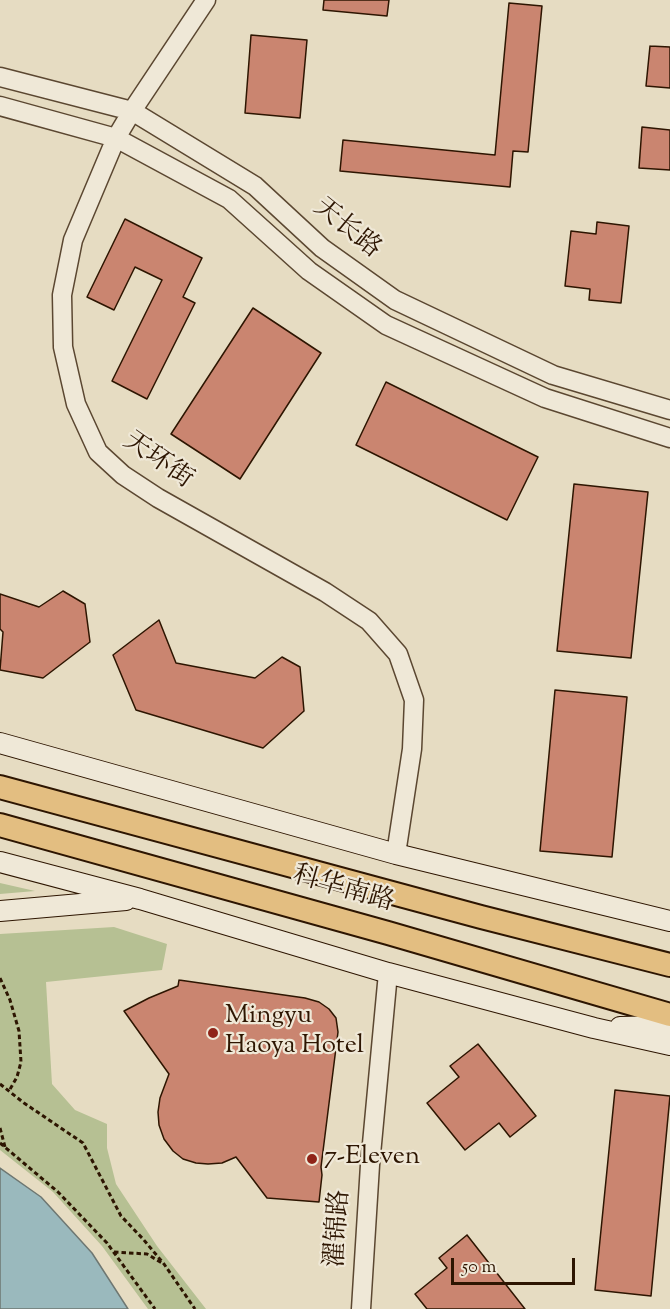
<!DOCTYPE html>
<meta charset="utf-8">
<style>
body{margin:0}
#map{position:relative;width:670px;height:1309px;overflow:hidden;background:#e6dcc2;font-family:"Sorts Mill Goudy",serif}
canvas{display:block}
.scale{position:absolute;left:451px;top:1258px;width:124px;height:27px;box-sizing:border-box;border:3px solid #2d1501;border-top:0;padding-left:8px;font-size:18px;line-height:21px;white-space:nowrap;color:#2d1501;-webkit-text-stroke:4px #efe8d7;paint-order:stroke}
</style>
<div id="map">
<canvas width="670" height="1309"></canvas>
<div class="scale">50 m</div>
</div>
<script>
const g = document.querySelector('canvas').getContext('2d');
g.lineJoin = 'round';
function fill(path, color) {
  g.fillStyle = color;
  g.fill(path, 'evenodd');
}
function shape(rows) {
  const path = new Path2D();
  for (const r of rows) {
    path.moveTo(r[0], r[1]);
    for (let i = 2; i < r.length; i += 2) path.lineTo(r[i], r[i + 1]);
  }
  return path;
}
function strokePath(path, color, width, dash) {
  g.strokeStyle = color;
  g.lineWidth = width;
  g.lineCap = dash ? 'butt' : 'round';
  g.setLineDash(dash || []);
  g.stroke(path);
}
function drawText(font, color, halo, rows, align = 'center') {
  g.font = font + ' "Sorts Mill Goudy","Noto Serif SC",serif';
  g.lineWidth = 4.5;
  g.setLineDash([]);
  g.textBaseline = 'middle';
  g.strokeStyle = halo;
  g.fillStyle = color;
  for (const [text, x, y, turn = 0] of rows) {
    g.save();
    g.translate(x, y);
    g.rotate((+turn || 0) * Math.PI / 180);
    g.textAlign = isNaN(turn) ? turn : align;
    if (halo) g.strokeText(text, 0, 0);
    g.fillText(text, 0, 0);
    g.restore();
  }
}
fill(shape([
 [0,883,35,891,0,894],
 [114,927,167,944,162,970,46,982,52,1084,75,1110,107,1124,107,1148,116,1184,157,1246,206,1309,148,1309,102,1246,53,1192,0,1150,0,934]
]), '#b6c093');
const water = shape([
 [0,1168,41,1197,92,1253,128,1309,0,1309,0,1168]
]);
fill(water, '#9ab9bd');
strokePath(water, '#6e7772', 1.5);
const building = shape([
 [324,0,389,0,387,16,323,10,324,0],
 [509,3,542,6,528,152,513,151,510,187,340,171,343,140,495,155,509,3],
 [251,35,307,40,300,118,245,113,251,35],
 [650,46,670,47,670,88,646,86,650,46],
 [642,127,670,130,670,170,639,168,642,127],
 [125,219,202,258,183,297,195,303,147,399,112,381,162,280,135,267,114,310,87,297,125,219],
 [597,222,629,226,621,303,589,300,590,289,565,286,571,231,596,234,597,222],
 [253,308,321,353,240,479,171,434,253,308],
 [386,382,538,457,507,520,356,445,386,382],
 [574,484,648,492,631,658,557,651,574,484],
 [63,591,85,604,90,642,43,678,0,670,3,632,0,629,0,594,39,607,63,591],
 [159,620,176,663,255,678,282,657,300,667,304,711,263,748,136,710,113,655,159,620],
 [555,690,627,697,612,857,540,851,555,690],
 [179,980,305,998,319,1002,329,1009,336,1018,338,1032,321,1167,322,1175,319,1202,267,1198,236,1157,222,1163,208,1164,196,1163,183,1159,173,1151,164,1139,159,1125,158,1112,160,1098,169,1074,124,1011,149,998,178,986,179,980],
 [478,1044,536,1116,510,1137,499,1123,465,1150,427,1103,459,1077,450,1066,478,1044],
 [615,1090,670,1096,651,1296,595,1290,615,1090],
 [467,1235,525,1309,427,1309,415,1294,447,1268,439,1258,467,1235]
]);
fill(building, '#ca8570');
strokePath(building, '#2d1501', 1.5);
const tertiary = shape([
 [206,0,132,111,116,138,73,240,62,295,63,347,76,404,98,452,123,475,158,498,325,592,369,621,398,654,414,700,412,749,396,854],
 [0,77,132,111,255,186,322,248,395,300,553,375,670,410],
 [0,106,116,138,229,199,309,271,386,325,545,398,670,438],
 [361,1309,370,1165,388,973]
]);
const secondary = shape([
 [0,743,396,854,670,921],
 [0,862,140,899,388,973,594,1028,670,1045],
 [0,911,126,900],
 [620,1027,670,1026]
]);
const trunk = shape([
 [0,787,481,917,670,965],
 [0,825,388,933,670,1015]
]);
strokePath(tertiary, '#5b4731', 21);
strokePath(secondary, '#2d1501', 22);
strokePath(trunk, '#2d1501', 26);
strokePath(shape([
 [0,978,10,1000,19,1031,21,1062,17,1077,9,1091],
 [0,1084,24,1103,83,1143,121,1216,143,1239,164,1264,195,1309],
 [0,1128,5,1147],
 [0,1143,58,1192,107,1243,155,1309],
 [114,1252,147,1254,162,1263]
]), '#2d1501', 3, [4.5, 3]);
strokePath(tertiary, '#efe8d7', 18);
strokePath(secondary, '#efe8d7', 20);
strokePath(trunk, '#e3be81', 22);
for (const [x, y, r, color] of [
 [213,1033,6,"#8f2418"],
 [312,1159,6,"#8f2418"]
]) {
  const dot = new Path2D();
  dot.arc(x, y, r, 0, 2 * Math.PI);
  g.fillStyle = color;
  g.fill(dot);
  strokePath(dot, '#efe8d7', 2);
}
drawText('26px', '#2d1501', '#efe8d7', [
 ["天长路",346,230,39],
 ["天环街",157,462,35],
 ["科华南路",343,891,16],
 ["濯锦路",340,1229,-86]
]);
drawText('26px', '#2d1501', '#efe8d7', [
 ["Mingyu",225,1018],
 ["Haoya Hotel",225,1048],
 ["7-Eleven",324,1159]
], 'left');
</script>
